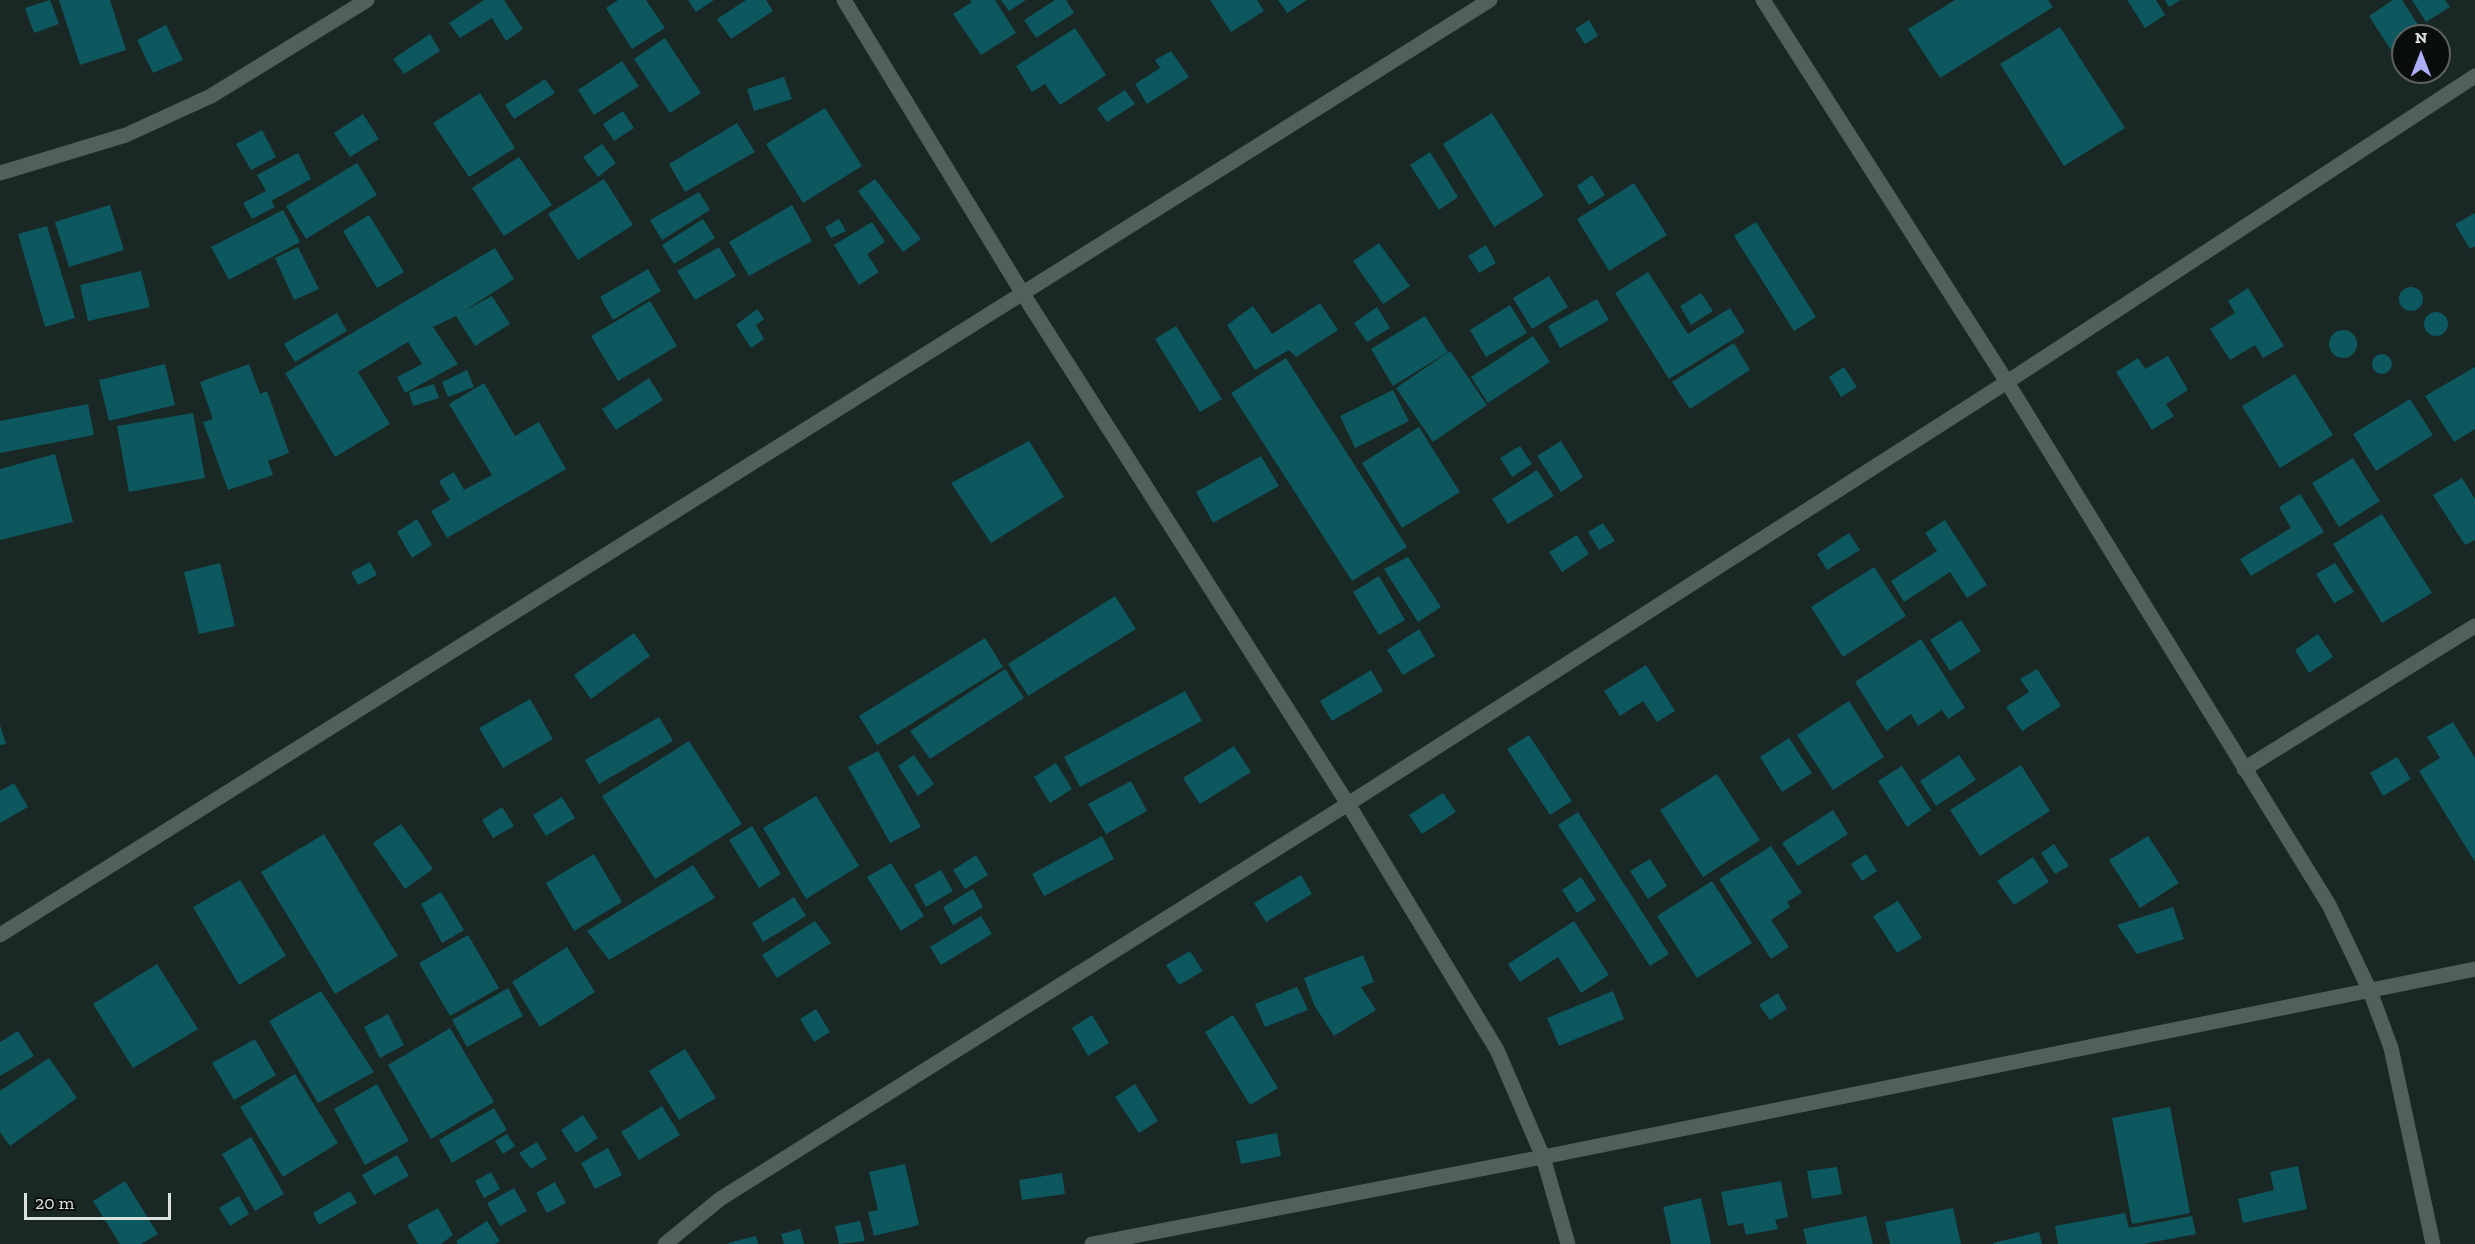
<!DOCTYPE html>
<style>
body{margin:0}
#map{position:relative;width:2475px;height:1244px;overflow:hidden;background:#192725;font-family:"Zilla Slab",serif}
canvas{display:block}
.north{position:absolute;left:2391px;top:24px;width:60px;height:60px;box-sizing:border-box;background:#090e0d;border:2px solid #5d6362;border-radius:50%;rotate:0deg;font-size:16px;font-weight:700;line-height:24px;text-align:center;color:#dbe3e1}
.north::after{content:'';display:block;margin:auto;width:21px;height:27px;background:#adaffb;clip-path:polygon(50% 0,100% 100%,50% 72%,0 100%)}
.scale{position:absolute;left:24px;top:1193px;width:147px;height:27px;box-sizing:border-box;border:3px solid #dbe3e1;border-top:0;padding-left:8px;font-size:18px;line-height:21px;white-space:nowrap;color:#dbe3e1;-webkit-text-stroke:4px #090e0d;paint-order:stroke}
</style>
<div id="map">
<canvas width="2475" height="1244"></canvas>
<div class="north">N</div>
<div class="scale">20 m</div>
</div>
<script>
const g = document.querySelector('canvas').getContext('2d');
g.lineJoin = 'round';
function fill(path, color) {
  g.fillStyle = color;
  g.fill(path, 'evenodd');
}
function shape(rows) {
  const path = new Path2D();
  for (const r of rows) {
    if (r.length === 3) {
      path.moveTo(r[0] + r[2], r[1]);
      path.arc(r[0], r[1], r[2], 0, 2 * Math.PI);
      continue;
    }
    path.moveTo(r[0], r[1]);
    for (let i = 2; i < r.length; i += 2) path.lineTo(r[i], r[i + 1]);
  }
  return path;
}
function strokePath(path, color, width, dash) {
  g.strokeStyle = color;
  g.lineWidth = width;
  g.lineCap = dash ? 'butt' : 'round';
  g.setLineDash(dash || []);
  g.stroke(path);
}
fill(shape([
 [50,0,59,24,34,33,25,8],
 [59,0,110,0,126,50,80,65],
 [484,0,504,0,523,29,506,41,492,18,460,38,449,23],
 [618,0,646,0,665,28,632,49,606,8],
 [688,0,714,0,696,12],
 [746,0,766,0,773,11,731,39,717,19],
 [970,0,995,0,1016,33,981,55,953,14,972,2],
 [1001,0,1026,0,1009,11],
 [1055,0,1066,0,1074,13,1036,38,1024,20],
 [1210,0,1257,0,1264,11,1231,32],
 [1278,0,1307,0,1287,13],
 [1955,0,2048,0,2053,7,1940,78,1908,29],
 [2127,0,2156,0,2165,15,2145,28],
 [2165,0,2181,0,2169,7],
 [2393,0,2402,0,2425,36,2403,36,2403,49,2394,55,2369,16],
 [2412,0,2445,0,2450,7,2426,22],
 [1589,20,1598,36,1585,44,1575,29],
 [166,25,183,60,153,73,137,40],
 [2060,27,2125,128,2064,166,2000,64],
 [1075,28,1106,75,1060,105,1045,84,1032,92,1016,66],
 [430,34,440,51,404,74,393,59],
 [665,38,701,93,670,113,634,59],
 [1171,51,1189,77,1147,104,1135,84,1160,68,1155,60],
 [622,61,639,86,594,115,578,90],
 [784,77,792,99,754,111,747,89],
 [545,79,555,93,514,119,505,105],
 [1125,90,1135,104,1107,122,1097,108],
 [480,93,515,148,469,177,433,123],
 [825,108,862,166,803,203,766,144],
 [623,111,634,128,614,141,603,124],
 [1492,113,1544,196,1494,227,1443,144],
 [363,114,379,139,350,157,334,133],
 [737,123,755,152,685,192,669,164],
 [262,130,276,157,251,170,236,144],
 [602,144,616,163,598,177,583,157],
 [1430,152,1458,197,1439,210,1410,165],
 [298,153,311,179,271,201,275,207,252,219,243,203,266,191,257,175],
 [519,157,552,205,504,236,472,188],
 [357,163,377,195,306,239,286,206],
 [1592,175,1605,195,1589,205,1577,186],
 [604,179,633,225,578,260,548,214],
 [875,179,921,239,903,252,858,191],
 [1634,183,1667,235,1609,271,1577,219],
 [699,192,710,210,662,240,650,220],
 [110,205,124,250,69,267,55,222],
 [792,205,812,241,749,276,729,242],
 [283,210,300,242,229,280,211,247],
 [2475,213,2475,246,2470,249,2455,224],
 [369,215,404,272,377,288,343,231],
 [703,219,715,238,674,264,662,245],
 [839,219,846,231,831,238,825,227],
 [872,222,885,242,867,254,879,272,859,285,834,245],
 [1756,222,1816,317,1794,331,1734,236],
 [47,226,75,318,45,327,18,234],
 [1379,243,1410,286,1383,304,1353,261],
 [1486,245,1496,263,1479,273,1468,256],
 [298,247,319,289,294,300,275,258],
 [719,247,736,276,695,300,677,271],
 [495,248,514,279,464,311,492,296,510,324,475,346,456,316,433,327,458,364,405,393,397,377,422,364,408,342,358,372,390,424,335,457,285,373],
 [648,269,661,291,613,320,600,297],
 [141,271,150,307,88,321,80,285],
 [1648,272,1688,334,1730,308,1745,332,1669,379,1615,293],
 [1549,276,1568,307,1532,329,1513,298],
 [2411,299,12],
 [2248,288,2284,346,2263,358,2255,345,2230,360,2210,329,2235,313,2228,301],
 [1701,293,1713,311,1691,325,1680,306],
 [1597,299,1609,320,1560,348,1548,326],
 [650,301,677,346,618,381,591,336],
 [1320,303,1338,330,1296,357,1289,350,1255,370,1227,325,1253,306,1272,334],
 [1510,305,1527,333,1486,357,1470,330],
 [1377,307,1390,328,1367,342,1354,323],
 [757,309,764,319,756,325,764,339,751,348,736,325],
 [2436,324,12],
 [337,313,347,331,295,362,284,344],
 [1425,316,1448,352,1393,386,1371,349],
 [1176,326,1222,399,1200,412,1155,339],
 [2343,344,14],
 [1533,336,1550,362,1488,403,1471,377],
 [1734,343,1750,370,1690,409,1672,382],
 [1450,351,1487,405,1433,442,1396,388],
 [2382,364,10],
 [2168,356,2188,390,2166,404,2174,416,2152,430,2116,372,2138,358,2145,369],
 [1286,358,1407,547,1352,581,1231,393],
 [165,364,175,405,109,421,99,380],
 [249,364,260,394,267,391,289,453,268,461,273,475,228,490,203,422,213,419,200,382],
 [1844,367,1857,387,1841,397,1829,377],
 [2475,367,2475,429,2454,442,2425,396],
 [467,370,474,387,448,397,442,382],
 [2295,374,2333,435,2280,468,2242,406],
 [649,378,663,400,616,430,602,409],
 [484,383,515,436,539,422,566,469,447,538,431,511,450,500,439,481,454,472,464,490,492,475,449,404],
 [434,384,439,398,413,406,409,392],
 [1393,390,1409,421,1355,448,1340,416],
 [2410,399,2433,435,2376,471,2353,434],
 [88,404,94,435,0,453,0,421],
 [193,413,205,478,129,492,117,426],
 [1419,427,1460,492,1402,528,1362,463],
 [1029,441,1064,497,991,543,951,483],
 [1561,441,1583,477,1561,492,1537,456],
 [1520,446,1532,464,1512,477,1500,458],
 [55,454,73,522,0,540,0,469],
 [1261,456,1279,486,1213,523,1196,492],
 [2353,458,2380,501,2339,527,2312,483],
 [1537,470,1554,496,1508,524,1492,499],
 [2462,478,2475,499,2475,540,2465,545,2433,495],
 [2300,494,2324,532,2251,576,2240,559,2291,528,2279,507],
 [2382,514,2432,593,2382,623,2333,544],
 [417,519,432,545,412,558,397,532],
 [1945,520,1987,585,1967,598,1950,572,1904,602,1891,581,1937,551,1925,533],
 [1603,523,1615,541,1599,550,1588,532],
 [1849,533,1860,550,1827,570,1817,554],
 [1577,535,1589,554,1562,572,1549,552],
 [1408,557,1441,607,1418,622,1384,569],
 [370,562,377,575,358,585,351,572],
 [220,563,235,626,199,634,184,572],
 [2335,563,2354,592,2334,603,2316,574],
 [1874,567,1906,616,1843,657,1811,607],
 [1379,576,1405,620,1379,635,1353,592],
 [1115,596,1136,629,1028,696,1008,664],
 [1961,620,1981,651,1950,671,1930,640],
 [1419,629,1435,656,1403,675,1387,650],
 [634,633,650,656,591,699,574,675],
 [2318,634,2333,657,2309,673,2295,650],
 [985,638,1003,667,877,745,859,716],
 [1921,639,1965,708,1948,719,1942,710,1918,726,1911,714,1886,731,1855,682],
 [1646,665,1675,711,1657,722,1643,701,1620,716,1604,691],
 [1005,669,1024,698,930,759,910,731],
 [2037,669,2061,706,2022,731,2006,707,2029,692,2020,679],
 [1371,670,1383,691,1332,721,1320,701],
 [1185,691,1202,721,1080,787,1064,757],
 [530,699,553,739,503,768,479,728],
 [1849,701,1884,757,1833,790,1797,735],
 [659,717,673,741,599,784,585,760],
 [2453,722,2475,758,2475,862,2419,771,2440,758,2427,737],
 [0,725,6,744,0,745],
 [1529,735,1572,801,1550,815,1507,749],
 [1789,738,1812,773,1782,792,1760,757],
 [689,741,742,824,655,879,602,796],
 [1234,746,1251,772,1200,804,1183,778],
 [878,751,921,827,890,843,848,767],
 [914,755,934,784,918,796,898,766],
 [1959,755,1976,780,1936,806,1920,781],
 [2397,757,2411,779,2383,796,2370,773],
 [1056,763,1072,789,1050,803,1034,777],
 [2021,765,2050,811,1980,856,1950,810],
 [1902,766,1931,810,1907,827,1878,781],
 [1717,774,1760,840,1703,877,1660,810],
 [1131,781,1147,811,1106,834,1088,804],
 [14,783,28,807,0,823,0,791],
 [1443,793,1456,812,1422,834,1409,815],
 [816,796,859,866,806,899,763,828],
 [562,797,575,818,546,836,533,815],
 [502,807,514,826,493,838,482,820],
 [1833,810,1848,834,1798,866,1782,843],
 [1578,812,1669,954,1650,966,1558,825],
 [401,824,433,869,405,889,373,843],
 [752,826,781,874,759,888,729,840],
 [324,834,398,956,335,994,261,872],
 [1102,836,1114,859,1044,896,1032,874],
 [2148,836,2179,883,2140,908,2109,860],
 [2054,844,2069,866,2055,874,2041,853],
 [1771,846,1802,893,1787,902,1790,907,1771,920,1789,947,1771,959,1719,879],
 [594,854,622,902,574,931,546,883],
 [1866,854,1877,871,1862,881,1851,864],
 [976,855,988,875,965,889,953,870],
 [2033,857,2049,882,2014,905,1997,881],
 [1650,859,1667,886,1648,899,1630,871],
 [891,863,924,916,901,931,867,877],
 [693,865,715,898,609,960,587,931],
 [941,870,953,891,926,907,914,885],
 [1301,875,1312,894,1266,922,1254,903],
 [1581,877,1596,900,1577,913,1562,890],
 [240,880,286,956,239,985,193,907],
 [1712,881,1752,943,1697,978,1657,916],
 [973,889,983,907,953,925,943,907],
 [441,892,464,930,442,943,421,904],
 [794,897,806,916,763,942,752,923],
 [1898,901,1922,938,1897,953,1873,916],
 [2173,907,2184,939,2137,954,2117,925],
 [981,916,992,934,941,965,930,947],
 [815,921,831,943,777,978,762,955],
 [1574,921,1609,975,1581,993,1558,957,1520,982,1508,964],
 [468,935,499,988,450,1016,419,963],
 [567,947,595,992,540,1027,512,982],
 [1190,951,1203,971,1179,985,1166,965],
 [1363,955,1374,982,1361,987,1376,1010,1334,1036,1314,1005,1304,978],
 [157,964,198,1029,133,1068,93,1004],
 [1297,987,1308,1010,1265,1027,1255,1004],
 [508,988,523,1016,467,1047,452,1020],
 [321,991,374,1072,318,1103,269,1021],
 [1613,991,1624,1019,1559,1046,1547,1018],
 [1778,993,1787,1009,1770,1020,1759,1005],
 [816,1009,830,1032,814,1042,800,1019],
 [388,1014,404,1045,380,1058,364,1027],
 [1092,1015,1109,1043,1088,1056,1072,1028],
 [1233,1015,1278,1088,1250,1105,1205,1032],
 [450,1028,494,1102,431,1139,388,1065],
 [18,1031,34,1056,0,1076,0,1042],
 [255,1039,276,1075,234,1100,212,1063],
 [685,1049,716,1098,679,1120,649,1071],
 [49,1058,77,1098,10,1146,0,1132,0,1091],
 [295,1074,338,1143,283,1177,240,1107],
 [377,1084,409,1141,365,1165,334,1109],
 [1135,1084,1158,1121,1139,1133,1115,1097],
 [662,1106,680,1135,639,1160,621,1132],
 [2170,1107,2190,1213,2132,1224,2112,1118],
 [494,1108,507,1130,452,1163,439,1140],
 [583,1115,598,1138,576,1153,561,1130],
 [1277,1133,1281,1156,1241,1164,1236,1141],
 [507,1134,515,1146,503,1154,495,1141],
 [251,1137,284,1194,255,1211,222,1154],
 [537,1142,547,1159,531,1169,519,1153],
 [608,1148,622,1175,595,1189,581,1163],
 [397,1155,409,1176,374,1195,362,1175],
 [905,1164,919,1225,874,1236,868,1212,878,1210,869,1172],
 [2298,1166,2307,1209,2243,1223,2238,1199,2274,1190,2270,1172],
 [1837,1167,1842,1194,1812,1199,1807,1171],
 [491,1172,500,1189,484,1198,475,1181],
 [1062,1173,1065,1194,1022,1200,1019,1180],
 [125,1181,158,1234,141,1244,120,1244,93,1201],
 [1781,1181,1788,1217,1775,1220,1778,1229,1746,1235,1743,1223,1728,1226,1721,1192],
 [555,1182,566,1203,547,1213,536,1193],
 [514,1188,527,1211,500,1226,487,1203],
 [350,1191,357,1203,319,1225,313,1213],
 [239,1196,249,1214,230,1226,219,1208],
 [1701,1198,1711,1244,1671,1244,1663,1207],
 [438,1208,453,1235,441,1244,418,1244,407,1225],
 [1953,1208,1961,1244,1890,1244,1885,1222],
 [2125,1213,2129,1228,2192,1216,2196,1234,2143,1244,2058,1244,2055,1226],
 [1866,1216,1873,1244,1807,1244,1803,1229],
 [487,1221,500,1241,495,1244,458,1244,456,1241],
 [860,1221,865,1241,839,1244,835,1226],
 [800,1229,804,1244,784,1244,781,1234],
 [2039,1232,2042,1244,1993,1244,1993,1243],
 [756,1236,758,1244,729,1244,728,1243]
]), '#0d585e');
strokePath(shape([
 [844,0,1023,294,1348,804,1497,1050,1543,1157,1568,1244],
 [1763,0,2007,382,2329,905,2370,991,2391,1048,2433,1244],
 [0,173,126,135,211,96,367,0],
 [2244,769,2475,626],
 [0,935,1490,0],
 [665,1244,720,1199,1348,804,2007,382,2475,76],
 [1092,1244,1543,1157,2475,969]
]), '#51605d', 15);
</script>
